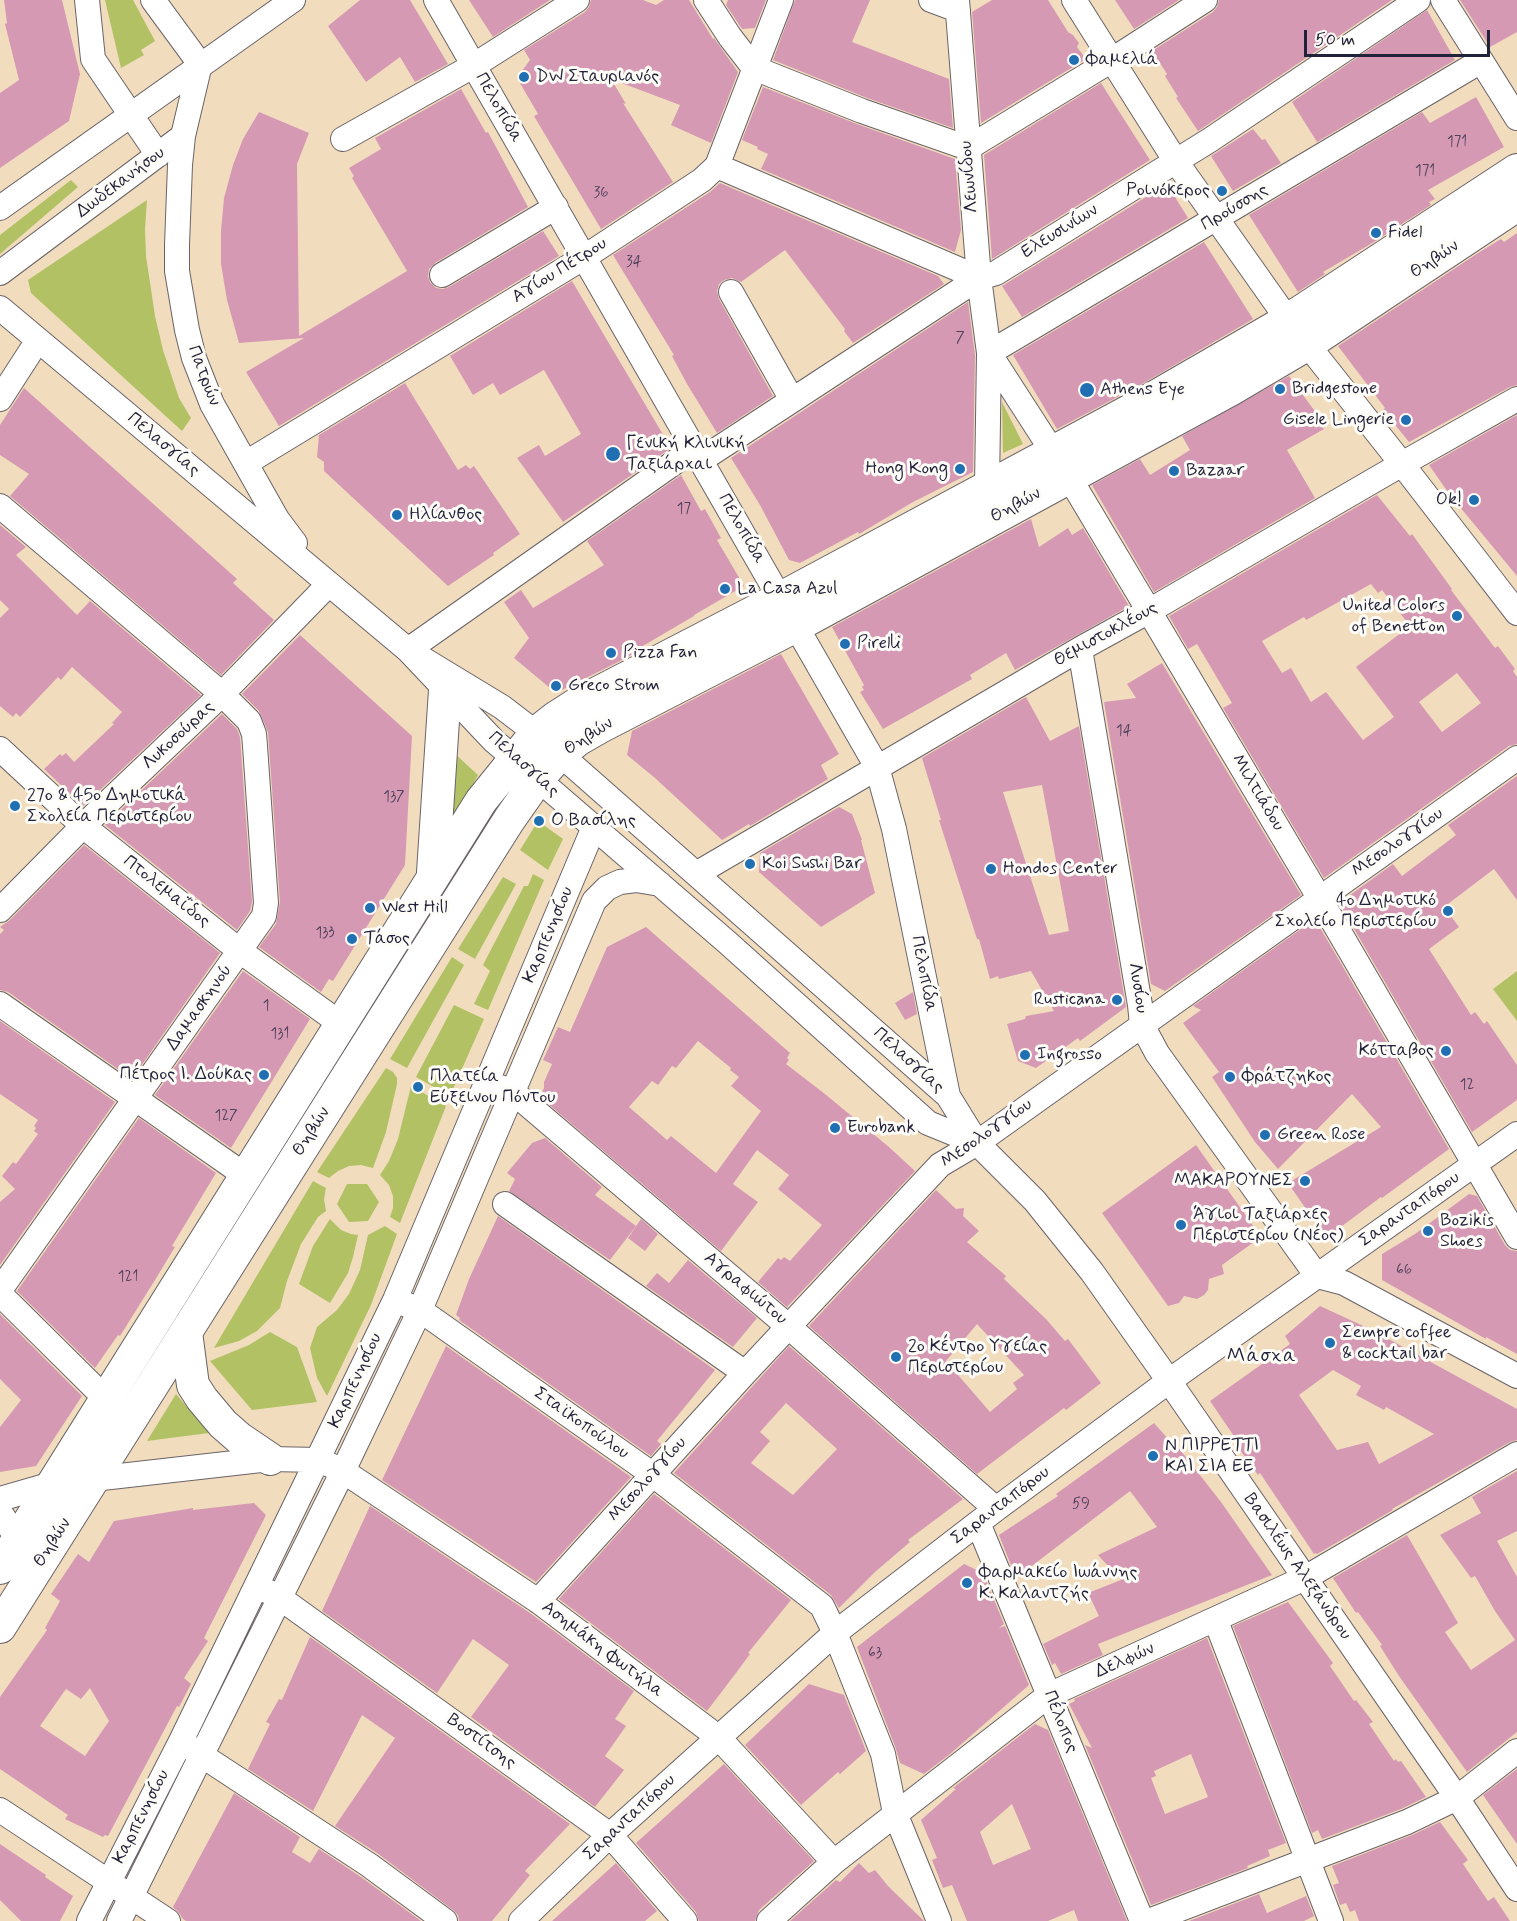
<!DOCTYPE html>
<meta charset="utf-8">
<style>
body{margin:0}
#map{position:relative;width:1517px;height:1921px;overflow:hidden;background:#f1ddbd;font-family:Mynerve,sans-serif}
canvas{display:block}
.scale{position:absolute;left:1304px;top:30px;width:186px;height:27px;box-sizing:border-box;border:3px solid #22223b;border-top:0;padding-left:8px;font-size:18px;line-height:21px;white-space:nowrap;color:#22223b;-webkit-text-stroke:4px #fdfcf7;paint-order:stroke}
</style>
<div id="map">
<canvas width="1517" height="1921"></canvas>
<div class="scale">50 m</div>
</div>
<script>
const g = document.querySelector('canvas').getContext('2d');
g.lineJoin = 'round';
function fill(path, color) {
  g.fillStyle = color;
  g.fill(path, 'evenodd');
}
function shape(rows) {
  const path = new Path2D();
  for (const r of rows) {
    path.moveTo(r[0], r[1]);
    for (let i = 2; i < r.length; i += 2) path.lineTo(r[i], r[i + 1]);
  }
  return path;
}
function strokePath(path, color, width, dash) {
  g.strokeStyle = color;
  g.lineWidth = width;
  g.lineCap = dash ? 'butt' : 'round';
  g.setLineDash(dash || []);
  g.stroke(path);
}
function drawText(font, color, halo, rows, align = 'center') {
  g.font = font + ' Mynerve,sans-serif';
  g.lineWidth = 6;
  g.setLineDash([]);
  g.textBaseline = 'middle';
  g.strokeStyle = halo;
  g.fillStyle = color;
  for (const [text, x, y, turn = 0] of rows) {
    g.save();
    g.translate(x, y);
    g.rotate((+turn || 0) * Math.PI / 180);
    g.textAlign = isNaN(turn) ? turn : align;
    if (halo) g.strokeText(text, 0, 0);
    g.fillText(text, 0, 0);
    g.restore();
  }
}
fill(shape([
 [105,0,133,0,155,41,141,50,144,55,121,68],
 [71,180,78,187,0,254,0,235],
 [147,200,145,229,146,256,155,316,163,350,179,398,191,418,182,431,31,293,28,280],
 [1002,402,1023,444,1003,453],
 [453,752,478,775,455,816,451,813],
 [538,821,563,839,548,870,520,850],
 [533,874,544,880,488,1010,474,1004,490,971,483,965,524,886,528,886],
 [503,877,516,884,475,959,458,949],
 [452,957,464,965,407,1068,390,1059],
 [1517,971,1517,1021,1493,989],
 [454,1005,484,1019,450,1096,416,1077],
 [386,1068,393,1072,397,1078,397,1084,386,1132,373,1168,361,1165,349,1166,338,1171,329,1178,317,1172],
 [411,1086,446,1106,400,1223,390,1217,393,1208,393,1196,389,1185,380,1175,389,1161,398,1139],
 [313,1181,326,1188,324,1199,326,1211,318,1217,301,1244,287,1281,280,1308,257,1331,239,1341,214,1348],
 [347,1184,367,1184,379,1202,368,1221,349,1222,337,1204],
 [330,1219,341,1230,351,1234,358,1235,353,1257,348,1273,330,1303,299,1284,313,1246],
 [385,1226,397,1234,371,1305,327,1396,317,1378,310,1348,317,1327,337,1310,349,1294,360,1270,368,1235],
 [270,1332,297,1347,317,1402,252,1410,210,1361,249,1345],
 [176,1394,209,1433,147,1441]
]), '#b1c164');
fill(shape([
 [4,0,62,0,80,74,69,121,0,168,0,93,19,80,5,24,7,23],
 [360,0,410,0,448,64,415,82,400,57,366,82,328,26],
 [469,0,550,0,493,37],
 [591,0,643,0,656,5,664,0,689,0,713,39,714,38,738,72,711,143,671,125,680,105,611,79,626,104,623,103,673,182,601,229,534,116,538,114,517,78,530,60,524,50,585,12,589,7],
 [728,0,766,0,755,28,742,29,726,5],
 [795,0,870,0,852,42,949,79,953,128,867,98,773,60],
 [992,0,1048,0,1068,32,1073,35,1079,43,1077,47,1086,59,981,123,972,12],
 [1115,0,1179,0,1134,29],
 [1219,0,1392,0,1198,131,1176,98,1178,97,1165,76,1167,74,1152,51,1213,12,1217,7],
 [1460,0,1517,0,1517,32,1490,47],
 [1427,10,1455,60,1317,142,1292,102],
 [1101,83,1150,160,992,259,984,155],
 [763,87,857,124,955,159,961,230,955,252,761,169,768,154,757,149,758,147,742,140],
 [461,89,486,133,488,132,528,207,435,263,429,269,428,276,430,282,436,288,443,289,449,287,543,231,559,256,279,426,246,372,304,338,239,343,227,300,221,264,221,231,224,198,233,165,243,139,259,112,309,133,297,164,299,336,407,271,352,178,354,176,349,168,381,149,375,138],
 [1476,97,1504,147,1428,190,1435,199,1429,202,1431,205,1374,242,1323,272,1325,274,1298,292,1249,215,1422,112,1430,123],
 [1253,129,1262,140,1265,139,1281,163,1233,191,1211,156],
 [720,183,938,276,944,284,853,343,844,331,845,329,785,250,741,282,732,278,724,280,719,284,717,291,719,299,773,396,717,433,687,384,672,356,674,355,613,255,710,192],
 [1167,184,1188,218,1022,317,1002,286],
 [1517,233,1517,385,1510,387,1409,442,1383,410,1385,408,1338,346,1478,253,1501,239,1504,242],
 [1204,242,1253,319,1142,384,1057,429,1013,355],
 [572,281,671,448,563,522,517,458,539,445,545,456,581,434,544,370,500,395,493,383,473,395,450,356],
 [968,302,975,355,973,472,913,502,859,534,858,532,800,563,789,560,760,505,731,458],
 [1289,376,1325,425,1322,426,1324,429,1287,450,1315,498,1154,592,1092,485,1140,459,1150,475,1190,450,1182,436],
 [405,383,458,470,466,465,470,469,474,466,520,534,493,553,494,555,448,586,324,471,324,462,317,457,319,435],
 [24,388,237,579,233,583,274,620,221,675,10,496,29,474,0,455,0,425],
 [1517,415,1517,576,1450,495,1429,465],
 [681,475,701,511,705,509,721,538,717,540,744,586,694,615,694,616,636,650,637,651,628,657,556,693,514,658,529,638,504,602,521,590,533,608,604,565,587,541],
 [1377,495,1410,536,1412,534,1452,589,1451,590,1495,648,1498,646,1515,669,1513,671,1517,677,1517,744,1509,746,1324,878,1223,708,1232,703,1197,644,1188,649,1169,616],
 [1371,584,1378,593,1382,590,1410,626,1356,667,1394,717,1363,740,1326,692,1311,702,1291,668,1282,673,1262,641,1304,617,1306,620],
 [1457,673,1481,703,1442,732,1419,702],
 [1031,519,1039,547,1068,528,1072,535,1083,528,1129,606,1015,670,1006,653,970,675,972,679,883,729,860,692,864,690,862,687,864,685,832,627],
 [0,525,26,547,16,555,77,615,90,601,201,695,83,806,44,769,60,754,62,756,66,753,74,762,114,724,112,723,122,712,72,667,61,680,58,677,20,717,16,713,13,717,0,706,0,618,9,609,0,600],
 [300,635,412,736,405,865,333,981,329,979,321,992,259,947,276,924,280,902,268,732,259,711,242,694],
 [781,654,839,754,821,765,828,779,750,826,749,824,722,840,655,778,627,755,632,731],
 [1162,663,1301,895,1165,991,1151,984,1104,702,1136,698,1127,684],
 [1026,697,1050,741,1079,726,1126,1007,1080,1041,1078,1038,1036,1068,1018,1061,1007,1024,1025,1019,1026,1016,1054,1011,1031,971,999,979,998,976,990,979,979,939,977,939,939,820,941,820,922,758],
 [1042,785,1069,931,1049,935,1003,792],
 [222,714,237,729,240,737,252,902,250,911,237,930,105,825],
 [1517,776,1517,900,1494,869,1444,907,1459,927,1429,949,1471,1015,1475,1012,1484,1024,1487,1021,1517,1065,1517,1100,1472,1132,1339,903,1393,864,1402,876,1456,835,1448,825],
 [839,807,852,814,862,840,861,840,875,893,821,927,759,872,760,853],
 [84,845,220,953,132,1079,8,992,0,990,0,934,4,930,0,927,10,920],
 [1315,919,1449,1149,1382,1198,1381,1197,1326,1238,1288,1183,1381,1127,1352,1094,1278,1169,1255,1142,1212,1077,1219,1072,1183,1023,1201,1010,1193,1006],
 [646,927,790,1053,787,1058,789,1060,786,1064,825,1094,889,1147,915,1171,787,1307,758,1282,778,1258,781,1260,784,1257,790,1261,822,1225,778,1189,789,1175,757,1150,733,1184,758,1202,721,1251,540,1097,544,1088,544,1082,552,1064,543,1060,558,1027,570,1032,607,947],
 [698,1041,731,1068,730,1070,739,1077,731,1086,761,1111,716,1173,671,1136,667,1140,629,1107,652,1081,658,1085,672,1066,676,1068],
 [243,971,310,1019,231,1148,155,1095],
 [913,992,917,1014,905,1020,895,1003],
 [0,1021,115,1102,0,1265,0,1202,15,1189,2,1176,13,1162,16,1164,38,1134,34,1131,36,1128,34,1126,38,1120,0,1094],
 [139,1118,216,1173,172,1246,175,1247,155,1280,120,1336,118,1335,95,1368,17,1291],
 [545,1138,602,1187,595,1195,636,1226,610,1260,509,1191,515,1179,507,1173,532,1143],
 [1196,1145,1261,1237,1222,1265,1224,1274,1209,1279,1208,1290,1204,1295,1197,1299,1184,1296,1179,1303,1168,1306,1102,1213],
 [936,1190,956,1209,964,1208,963,1216,979,1231,967,1242,1006,1276,1004,1279,1046,1319,1065,1341,1068,1339,1101,1383,1066,1410,1064,1408,977,1474,809,1326],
 [977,1324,1024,1375,1013,1383,1017,1389,990,1412,946,1361],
 [1469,1194,1477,1196,1505,1245,1510,1250,1517,1251,1517,1354,1486,1337,1486,1339,1382,1280,1382,1254,1415,1234],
 [498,1216,715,1370,657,1441,661,1444,651,1456,459,1320,460,1318,456,1315,469,1279],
 [641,1219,658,1234,645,1251,628,1238],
 [688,1260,757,1318,733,1347,646,1286,657,1273,669,1283],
 [1320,1306,1372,1330,1517,1409,1517,1440,1510,1442,1392,1509,1393,1510,1317,1554,1316,1553,1314,1554,1260,1473,1258,1475,1238,1447,1240,1445,1210,1401,1290,1344,1285,1336],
 [1333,1370,1361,1386,1356,1395,1384,1410,1386,1407,1434,1434,1379,1464,1368,1442,1337,1450,1299,1395],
 [0,1314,82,1396,36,1466,0,1472,0,1427,21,1400,0,1379],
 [446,1346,631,1477,536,1582,382,1480],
 [789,1346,963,1499,908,1540,910,1542,875,1572,839,1608,831,1595,674,1473],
 [786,1403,837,1449,793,1495,751,1463,770,1441,760,1432],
 [1154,1423,1177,1449,1178,1447,1221,1502,1272,1575,1098,1644,1103,1655,1061,1674,1055,1663,1052,1665,1043,1644,1099,1616,1088,1593,1121,1580,1098,1555,1157,1527,1130,1491,1016,1578,999,1535,1058,1496,1056,1494],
 [1517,1471,1517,1531,1497,1541,1517,1577,1517,1732,1467,1772,1399,1676,1380,1646,1382,1645,1358,1612,1356,1613,1333,1578,1407,1535,1458,1623,1445,1632,1471,1670,1515,1640,1495,1611,1475,1576,1471,1578,1440,1535,1481,1513,1472,1497],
 [654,1494,791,1600,748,1653,750,1654,736,1673,707,1711,559,1599],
 [254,1503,266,1515,204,1638,208,1641,184,1678,191,1684,179,1707,177,1706,108,1836,105,1835,103,1837,65,1819,68,1815,0,1769,0,1697,47,1630,45,1628,60,1601,51,1594,78,1554,89,1562,114,1521,193,1508,193,1510],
 [90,1688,109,1721,85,1756,40,1726,66,1689,81,1699],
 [370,1506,530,1613,634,1691,615,1719,626,1726,605,1756,624,1770,595,1807,471,1717,509,1665,473,1639,437,1693,322,1611],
 [964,1564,983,1573,1004,1624,999,1628,1005,1626,1029,1685,950,1754,924,1774,900,1763,896,1749,857,1647],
 [1288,1602,1333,1663,1330,1666,1354,1701,1356,1700,1373,1722,1369,1724,1394,1761,1396,1759,1398,1762,1401,1761,1426,1797,1401,1809,1322,1839,1318,1830,1312,1833,1233,1626],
 [310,1637,570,1824,525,1871,530,1875,492,1921,459,1921,458,1915,453,1910,377,1853,335,1826,395,1738,362,1715,313,1811,248,1769,270,1724,266,1722,279,1699,282,1700],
 [1207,1638,1286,1843,1268,1850,1270,1856,1247,1866,1248,1868,1151,1905,1085,1745,1092,1748,1069,1704,1075,1701,1074,1699],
 [1191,1754,1208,1797,1165,1814,1151,1778,1156,1776,1154,1771],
 [809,1684,844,1695,866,1751,840,1774,838,1772,801,1805,745,1745],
 [1035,1724,1048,1730,1127,1921,1078,1921,1074,1910,1048,1921,967,1921,952,1885,943,1888,932,1860,937,1858,921,1820,956,1789,953,1788],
 [1012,1804,1031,1849,993,1865,980,1832],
 [724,1764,814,1861,759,1910,755,1921,699,1921,696,1912,636,1843],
 [1517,1769,1517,1844,1483,1795],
 [234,1793,300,1837,292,1852,310,1863,319,1849,361,1877,421,1921,186,1921,182,1918,180,1914,173,1907],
 [1440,1822,1468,1860,1463,1864,1488,1901,1494,1897,1510,1921,1359,1921,1355,1910,1350,1912,1346,1903,1340,1905,1333,1885,1339,1883,1332,1866,1412,1835],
 [0,1844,46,1875,45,1877,73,1896,60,1921,21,1921,0,1900],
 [616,1863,657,1911,645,1921,552,1921],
 [859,1863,869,1873,875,1870,888,1886,924,1921,790,1921,836,1880,840,1882],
 [1259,1894,1267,1913,1306,1896,1314,1916,1304,1921,1189,1921]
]), '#d699b4');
const minor = shape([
 [87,0,93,59,158,155],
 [153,0,200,64],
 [436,0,877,767,894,829,948,1096],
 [706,0,730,37,754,68,862,111,968,148],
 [931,0,958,10],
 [957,0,979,278,989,353,987,486],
 [1074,0,1175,160,1288,320,1402,464,1517,613],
 [1443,0,1517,118],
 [200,64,183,136,180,165,177,245,177,271,187,330,194,358,212,404,277,519,295,543],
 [343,139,473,66,577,0],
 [968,148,1112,60,1205,0],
 [717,166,979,278],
 [0,208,293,0],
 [0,273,183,136],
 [442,275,556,207],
 [731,292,792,400],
 [0,308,408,650,494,741,728,943,928,1123,977,1143],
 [989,353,1069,477,1149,611,1320,899,1517,1237],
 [989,353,1481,61],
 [0,399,38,340],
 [701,460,979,278,996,273,1210,140,1418,0],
 [246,463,583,258,702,180,717,166,781,0],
 [0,506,222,694,249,721,254,734,255,746,266,903,264,916,0,1290],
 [1080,649,1140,1005,1142,1025,1157,1053,1317,1276,1344,1283,1517,1376],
 [408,650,502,707,536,733,948,1096,977,1143,1035,1201,1092,1272,1169,1381,1457,1798,1517,1889],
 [408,650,695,448],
 [0,749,83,826,240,951,341,1024],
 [696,874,1080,649,1149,611,1402,464,1517,399],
 [0,910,83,826,222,694,329,584],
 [0,1004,246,1176],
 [500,1087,513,1092,789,1327,996,1509],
 [505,1204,745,1373],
 [0,1294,106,1399],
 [405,1304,420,1310,652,1474,822,1606,835,1633,883,1754,895,1813,939,1921],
 [93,1479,270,1459,319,1460,343,1471,538,1601,718,1737,834,1862],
 [0,1499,52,1484],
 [0,1512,18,1540],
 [978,1523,1142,1921],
 [267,1591,280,1598,610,1835,685,1921],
 [538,1601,745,1373,940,1165,977,1143,1517,758],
 [1216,1621,1331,1921],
 [189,1747,369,1865,445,1921],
 [0,1810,168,1921],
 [89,1921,181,1741,395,1300,594,827],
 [119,1921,343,1471,420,1310,594,901,607,888,620,882,636,880,660,884],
 [521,1921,610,1835,835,1633,996,1509,1169,1381,1517,1134],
 [769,1921,834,1862,1049,1695,1305,1578,1517,1454],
 [1149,1921,1407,1822,1457,1798,1517,1751]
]);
const major = shape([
 [433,872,445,690],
 [186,1332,192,1378,193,1385,202,1399,223,1424,239,1438,270,1459],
 [0,1568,481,801,536,733,555,718,580,702,781,598,1146,402,1288,320,1517,170],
 [0,1627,509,820,537,780,560,754,579,739,600,727,796,626,1230,390,1308,344,1517,205]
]);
strokePath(minor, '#6a6368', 26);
strokePath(major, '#6a6368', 34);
strokePath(minor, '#fff', 24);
strokePath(major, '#fff', 32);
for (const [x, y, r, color] of [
 [1074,60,6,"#1f6fb2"],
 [524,77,6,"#1f6fb2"],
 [1222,191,6,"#1f6fb2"],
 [1376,233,6,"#1f6fb2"],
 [1280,389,6,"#1f6fb2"],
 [1087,390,8,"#1f6fb2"],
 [1406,420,6,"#1f6fb2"],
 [613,454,8,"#1f6fb2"],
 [960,469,6,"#1f6fb2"],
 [1174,471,6,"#1f6fb2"],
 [1474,500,6,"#1f6fb2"],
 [397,515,6,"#1f6fb2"],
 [725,589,6,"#1f6fb2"],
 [1457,616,6,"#1f6fb2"],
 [845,644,6,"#1f6fb2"],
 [611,653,6,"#1f6fb2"],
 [556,686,6,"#1f6fb2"],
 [15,806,6,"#1f6fb2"],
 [539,821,6,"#1f6fb2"],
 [750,864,6,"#1f6fb2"],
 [991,869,6,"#1f6fb2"],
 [370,908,6,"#1f6fb2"],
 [1448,911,6,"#1f6fb2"],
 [352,939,6,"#1f6fb2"],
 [1117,1000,6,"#1f6fb2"],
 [1446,1051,6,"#1f6fb2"],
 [1025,1055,6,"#1f6fb2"],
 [264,1075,6,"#1f6fb2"],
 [1230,1077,6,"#1f6fb2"],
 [418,1087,6,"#1f6fb2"],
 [835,1128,6,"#1f6fb2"],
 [1265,1135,6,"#1f6fb2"],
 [1305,1181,6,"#1f6fb2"],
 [1181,1225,6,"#1f6fb2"],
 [1428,1231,6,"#1f6fb2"],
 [1330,1343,6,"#1f6fb2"],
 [896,1357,6,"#1f6fb2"],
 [1153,1456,6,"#1f6fb2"],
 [967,1583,6,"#1f6fb2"]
]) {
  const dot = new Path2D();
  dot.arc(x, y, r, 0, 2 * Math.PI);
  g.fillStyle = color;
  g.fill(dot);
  strokePath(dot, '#fdfcf7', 2);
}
drawText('15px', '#4f4059', null, [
 ["171",1457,143],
 ["171",1425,172],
 ["36",601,194],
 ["34",634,263],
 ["7",960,339],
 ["17",684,510],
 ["14",1124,732],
 ["137",394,798],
 ["133",325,934],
 ["1",266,1007],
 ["131",280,1035],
 ["12",1467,1086],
 ["127",226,1117],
 ["66",1404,1271],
 ["121",128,1278],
 ["59",1081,1505],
 ["63",875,1654]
]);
drawText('18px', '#22223b', '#fdfcf7', [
 ["Φαμελιά",1086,60],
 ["DW Σταυριανός",536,77],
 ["Ροινόκερος",1210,191,"right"],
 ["Fidel",1388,233],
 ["Bridgestone",1292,389],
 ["Athens Eye",1100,390],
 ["Gisele Lingerie",1394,420,"right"],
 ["Γενική Κλινική",626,444],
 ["Ταξιάρχαι",626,465],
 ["Hong Kong",948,469,"right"],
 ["Bazaar",1186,471],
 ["Ok!",1462,500,"right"],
 ["Ηλίανθος",409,515],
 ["La Casa Azul",737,589],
 ["United Colors",1445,606,"right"],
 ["of Benetton",1445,627,"right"],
 ["Pirelli",857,644],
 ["Pizza Fan",623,653],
 ["Greco Strom",568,686],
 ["27ο & 45ο Δημοτικά",27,796],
 ["Σχολεία Περιστερίου",27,817],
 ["Ο Βασίλης",551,821],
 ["Koi Sushi Bar",762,864],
 ["Hondos Center",1003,869],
 ["4ο Δημοτικό",1436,901,"right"],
 ["Σχολείο Περιστερίου",1436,922,"right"],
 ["West Hill",382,908],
 ["Τάσος",364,939],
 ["Rusticana",1105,1000,"right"],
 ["Κότταβος",1434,1051,"right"],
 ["Ingrosso",1037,1055],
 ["Πέτρος Ι. Δούκας",252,1075,"right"],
 ["Πλατεία",430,1077],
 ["Εύξεινου Πόντου",430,1098],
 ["Φράτζηκος",1242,1077],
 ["Eurobank",847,1128],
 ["Green Rose",1277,1135],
 ["ΜΑΚΑΡΟΥΝΕΣ",1293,1181,"right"],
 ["Άγιοι Ταξιάρχες",1193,1215],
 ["Περιστερίου (Νέος)",1193,1236],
 ["Bozikis",1440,1221],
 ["Shoes",1440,1242],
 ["Σempre coffee",1342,1333],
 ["& cocktail bar",1342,1354],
 ["2ο Κέντρο Υγείας",908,1347],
 ["Περιστερίου",908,1368],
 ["Ν ΠΙΡΡΕΤΤΙ",1165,1446],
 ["ΚΑΙ ΣΙΑ ΕΕ",1165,1467],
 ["Φαρμακείο Ιωάννης",979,1573],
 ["Κ. Καλαντζής",979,1594]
], 'left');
drawText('18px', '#22223b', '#fdfcf7', [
 ["Πελοπίδα",498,108,60],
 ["Λεωνίδου",970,177,-95],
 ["Δωδεκανήσου",121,183,-37],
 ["Προύσσης",1235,208,-31],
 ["Ελευσινίων",1060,232,-32],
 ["Θηβών",1435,260,-34],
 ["Αγίου Πέτρου",560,271,-32],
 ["Πατρών",203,376,69],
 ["Πελασγίας",163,445,40],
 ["Θηβών",1016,506,-29],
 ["Πελοπίδα",741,529,60],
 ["Θεμιστοκλέους",1106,635,-29],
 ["Λυκοσούρας",179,736,-43],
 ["Θηβών",589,737,-33],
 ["Πελασγίας",523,765,42],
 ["Μιλτιάδου",1257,793,59],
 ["Μεσολογγίου",1398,843,-35],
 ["Πτολεμαΐδος",166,892,38],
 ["Καρπενησίου",549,935,-67],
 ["Πελοπίδα",923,974,79],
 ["Λυσίου",1137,988,81],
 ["Δαμασκηνού",200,1008,-55],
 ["Πελασγίας",908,1061,42],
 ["Θηβών",312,1132,-58],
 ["Μεσολογγίου",987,1134,-35],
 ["Σαρανταπόρου",1410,1210,-35],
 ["Αγραφιώτου",745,1289,40],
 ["Καρπενησίου",356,1381,-65],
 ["Σταϊκοπούλου",581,1424,35],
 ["Μεσολογγίου",648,1480,-48],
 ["Σαρανταπόρου",1001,1506,-37],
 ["Θηβών",53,1543,-58],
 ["Βασιλέως Αλεξάνδρου",1297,1567,55],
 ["Ασημάκη Φωτήλα",602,1650,37],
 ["Δελφών",1125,1661,-24],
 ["Πέλοπος",1060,1722,68],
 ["Βοστίτσης",481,1742,36],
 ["Καρπενησίου",142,1817,-63],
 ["Σαρανταπόρου",630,1818,-43]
]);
g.letterSpacing = '1.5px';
drawText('20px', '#22223b', '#fdfcf7', [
 ["Μάσχα",1262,1357]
]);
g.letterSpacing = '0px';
</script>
